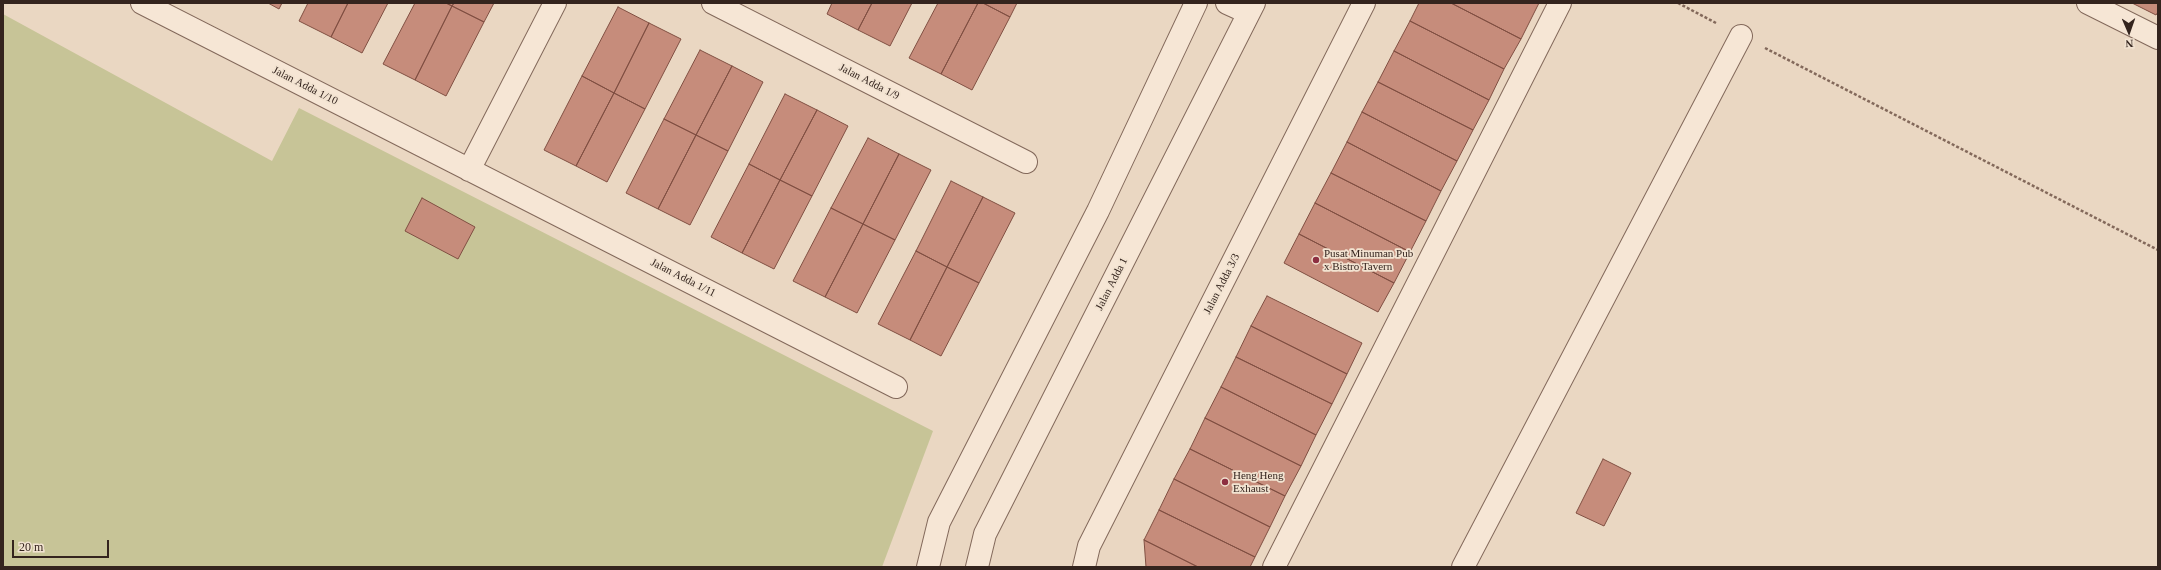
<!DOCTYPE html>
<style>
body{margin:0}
#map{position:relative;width:2161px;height:570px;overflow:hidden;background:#ead7c2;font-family:Georgia,serif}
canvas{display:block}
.frame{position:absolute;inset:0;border:4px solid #34241e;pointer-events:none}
.north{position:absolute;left:2109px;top:12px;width:40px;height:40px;-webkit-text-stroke:3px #f2e3d1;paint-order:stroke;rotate:178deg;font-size:11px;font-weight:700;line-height:16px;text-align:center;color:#34241e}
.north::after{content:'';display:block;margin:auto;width:14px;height:18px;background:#34241e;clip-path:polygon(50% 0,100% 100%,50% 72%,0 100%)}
.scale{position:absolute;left:12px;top:540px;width:97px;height:18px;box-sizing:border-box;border:2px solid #34241e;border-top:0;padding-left:5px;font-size:12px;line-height:14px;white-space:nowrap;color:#34241e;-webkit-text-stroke:3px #f2e3d1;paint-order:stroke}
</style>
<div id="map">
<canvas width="2161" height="570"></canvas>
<div class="frame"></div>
<div class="north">N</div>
<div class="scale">20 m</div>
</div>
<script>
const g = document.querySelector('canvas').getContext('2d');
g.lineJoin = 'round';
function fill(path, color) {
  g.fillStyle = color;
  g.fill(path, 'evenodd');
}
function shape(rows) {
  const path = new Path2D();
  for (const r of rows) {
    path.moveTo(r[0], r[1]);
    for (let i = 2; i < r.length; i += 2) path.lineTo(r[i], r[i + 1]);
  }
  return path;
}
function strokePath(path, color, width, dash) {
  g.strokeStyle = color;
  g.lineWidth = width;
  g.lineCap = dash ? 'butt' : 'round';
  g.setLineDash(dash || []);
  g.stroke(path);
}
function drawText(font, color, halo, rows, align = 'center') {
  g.font = font + ' Georgia,serif';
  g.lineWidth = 3.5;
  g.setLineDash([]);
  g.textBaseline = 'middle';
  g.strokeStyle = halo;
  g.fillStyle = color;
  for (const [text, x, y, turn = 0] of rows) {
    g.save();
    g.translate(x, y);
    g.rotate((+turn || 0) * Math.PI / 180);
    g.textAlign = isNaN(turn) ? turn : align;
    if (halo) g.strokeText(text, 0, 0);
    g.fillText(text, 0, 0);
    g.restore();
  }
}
fill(shape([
 [3,14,272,161,299,108,933,431,882,567,3,567]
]), '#c7c497');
const building = shape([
 [268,3,282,3,279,9,268,3],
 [308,3,348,3,331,37,299,21,308,3],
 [348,3,388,3,362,53,331,37,348,3],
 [415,3,446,3,452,6,415,80,383,64,415,3],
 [446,3,454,3,452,6,446,3],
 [454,3,494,3,484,22,452,6,454,3],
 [832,3,872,3,858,30,827,14,832,3],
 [872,3,912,3,890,46,858,30,872,3],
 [938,3,978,3,941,74,909,58,938,3],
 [978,3,983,3,1010,17,972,90,941,74,978,3],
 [983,3,1017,3,1010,17,983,3],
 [1419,3,1451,3,1521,39,1504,69,1410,21,1419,3],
 [1451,3,1539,3,1521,39,1451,3],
 [2132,3,2158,3,2158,12,2156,15,2132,3],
 [452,6,484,22,446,96,415,80,452,6],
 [618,7,649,23,614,93,582,76,618,7],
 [1410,21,1504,69,1489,100,1394,51,1410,21],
 [649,23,681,39,645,109,614,93,649,23],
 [700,50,732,66,696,135,664,119,700,50],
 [1394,51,1489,100,1473,130,1378,82,1394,51],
 [732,66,763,82,728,151,696,135,732,66],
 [582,76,614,93,576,166,544,150,582,76],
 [1378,82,1473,130,1457,161,1362,112,1378,82],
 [614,93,645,109,607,182,576,166,614,93],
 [785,94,817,110,780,180,749,164,785,94],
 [817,110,848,126,812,196,780,180,817,110],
 [1362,112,1457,161,1441,191,1347,142,1362,112],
 [664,119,696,135,658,209,626,193,664,119],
 [696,135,728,151,690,225,658,209,696,135],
 [868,138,899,154,863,224,831,208,868,138],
 [1347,142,1441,191,1426,221,1331,173,1347,142],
 [899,154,931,170,895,240,863,224,899,154],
 [749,164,780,180,742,253,711,237,749,164],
 [1331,173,1426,221,1410,252,1315,203,1331,173],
 [780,180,812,196,774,269,742,253,780,180],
 [951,181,983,197,947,267,916,251,951,181],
 [983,197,1015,213,979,283,947,267,983,197],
 [422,198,475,227,458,259,405,231,422,198],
 [1315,203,1410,252,1394,283,1299,234,1315,203],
 [831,208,863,224,825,297,793,281,831,208],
 [863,224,895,240,857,313,825,297,863,224],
 [1299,234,1394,283,1378,312,1284,263,1299,234],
 [916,251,947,267,910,340,878,324,916,251],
 [947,267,979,283,941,356,910,340,947,267],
 [1267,296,1362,343,1347,374,1251,326,1267,296],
 [1251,326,1347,374,1332,404,1236,357,1251,326],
 [1236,357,1332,404,1316,435,1221,387,1236,357],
 [1221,387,1316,435,1301,466,1205,418,1221,387],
 [1205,418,1301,466,1285,496,1190,449,1205,418],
 [1190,449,1285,496,1270,527,1174,479,1190,449],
 [1603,459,1631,473,1604,526,1576,513,1603,459],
 [1174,479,1270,527,1255,557,1159,510,1174,479],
 [1159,510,1255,557,1250,567,1198,567,1144,540,1159,510],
 [1144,540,1198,567,1146,567,1144,540]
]);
fill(building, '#c68c7b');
strokePath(building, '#804f42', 1);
const minor = shape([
 [142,3,896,387],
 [713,3,1026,162],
 [1227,3,1249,13],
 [2088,3,2158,38],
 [469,170,555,3],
 [928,567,939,522,1098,211,1196,3],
 [977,567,985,534,1254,3],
 [1084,567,1089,546,1364,3],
 [1274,567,1560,3],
 [1463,567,1741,36]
]);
strokePath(minor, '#83695b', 24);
strokePath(shape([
 [1678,3,1716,23],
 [1765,48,2158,250]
]), '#83695b', 2.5, [3, 2]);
strokePath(minor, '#f6e6d5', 22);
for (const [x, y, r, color] of [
 [1316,260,4,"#8d2f41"],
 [1225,482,4,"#8d2f41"]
]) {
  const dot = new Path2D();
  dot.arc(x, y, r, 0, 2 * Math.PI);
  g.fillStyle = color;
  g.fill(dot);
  strokePath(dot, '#f2e3d1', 1.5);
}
drawText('11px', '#34241e', '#f2e3d1', [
 ["Jalan Adda 1/9",869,82,27],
 ["Jalan Adda 1/10",305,86,27],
 ["Jalan Adda 1/11",683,278,27],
 ["Jalan Adda 1",1112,284,-63],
 ["Jalan Adda 3/3",1222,284,-63]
]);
drawText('11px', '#34241e', '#f2e3d1', [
 ["Pusat Minuman Pub",1324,254],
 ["x Bistro Tavern",1324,267],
 ["Heng Heng",1233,476],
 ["Exhaust",1233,489]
], 'left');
</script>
